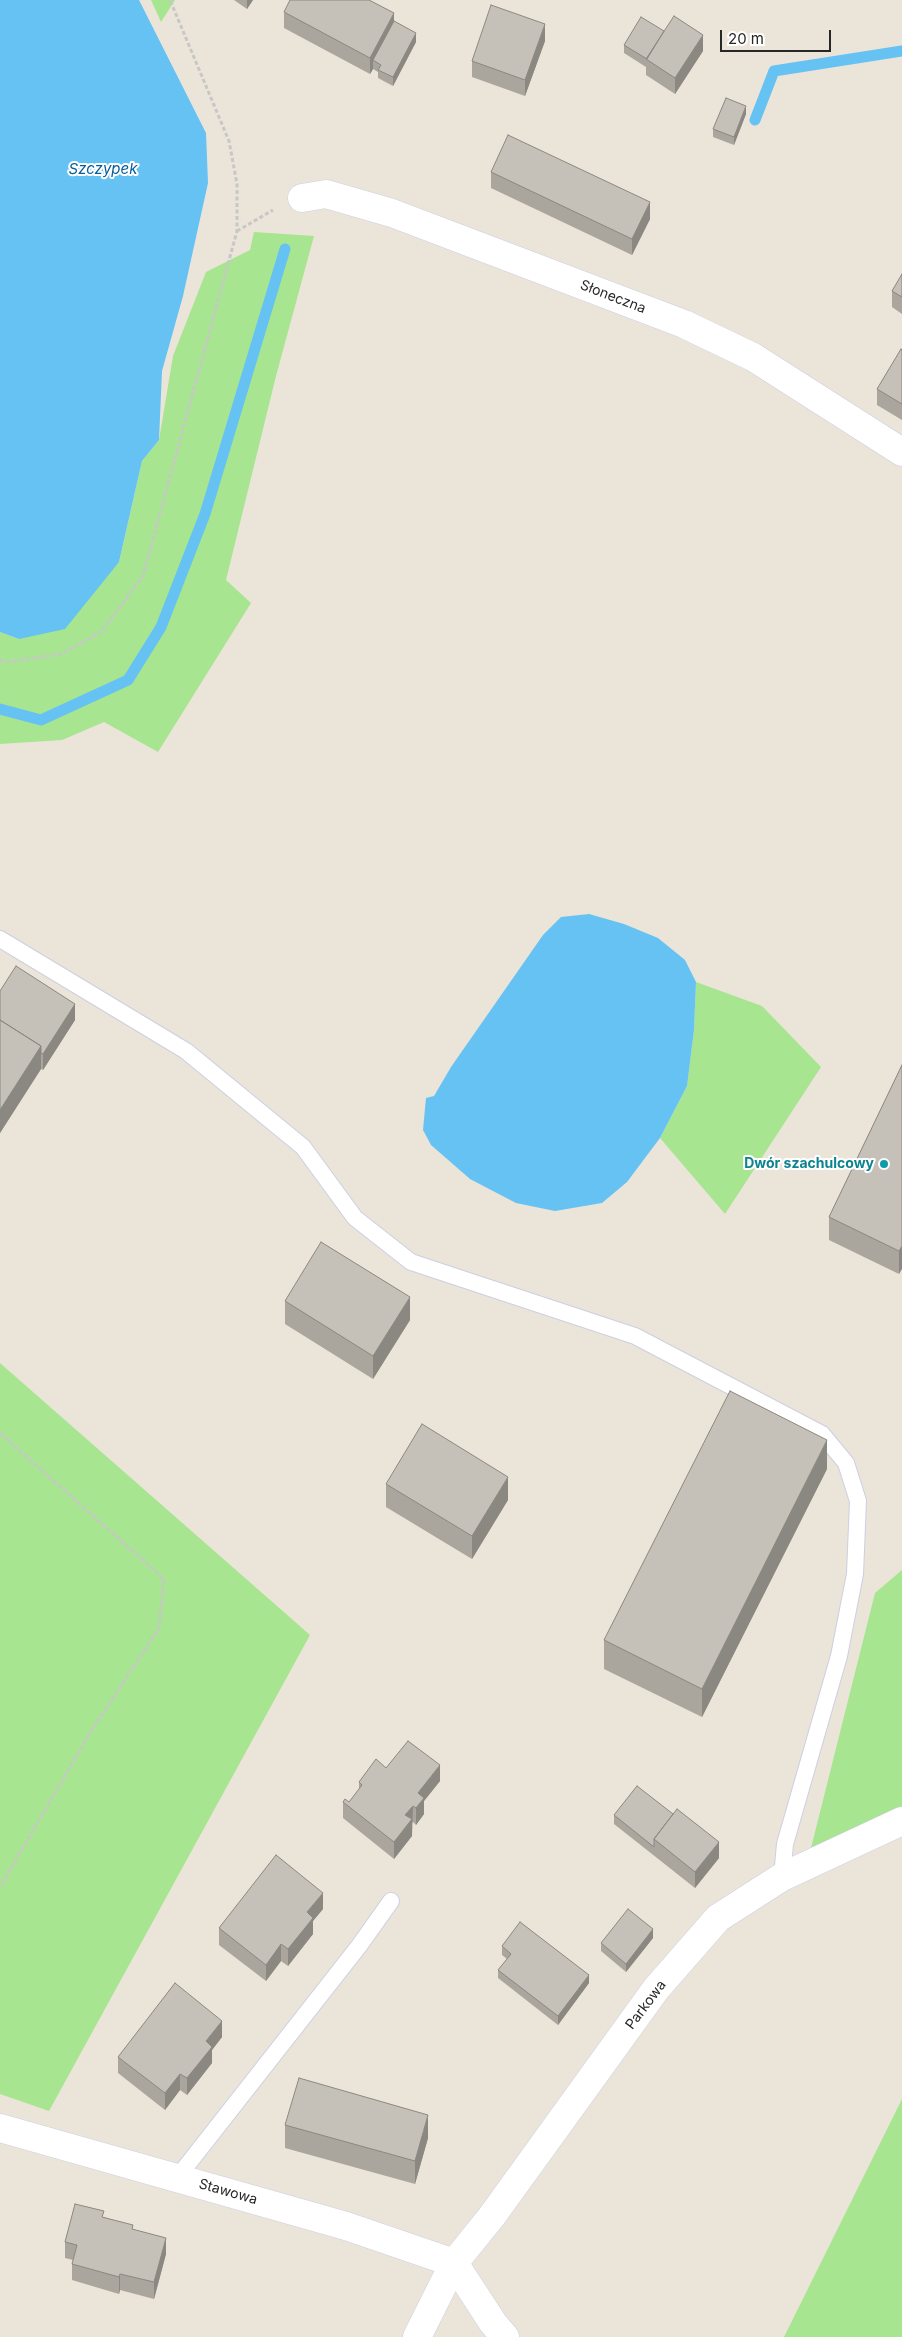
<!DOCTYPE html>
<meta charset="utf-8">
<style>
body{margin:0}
#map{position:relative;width:902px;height:2337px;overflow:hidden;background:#ebe4d8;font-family:Inter,sans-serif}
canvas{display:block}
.scale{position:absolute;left:720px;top:30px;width:111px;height:22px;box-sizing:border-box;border:2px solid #272727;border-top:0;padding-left:6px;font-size:15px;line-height:18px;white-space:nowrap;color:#272727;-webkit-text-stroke:4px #fff;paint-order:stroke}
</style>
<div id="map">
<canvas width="902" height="2337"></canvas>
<div class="scale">20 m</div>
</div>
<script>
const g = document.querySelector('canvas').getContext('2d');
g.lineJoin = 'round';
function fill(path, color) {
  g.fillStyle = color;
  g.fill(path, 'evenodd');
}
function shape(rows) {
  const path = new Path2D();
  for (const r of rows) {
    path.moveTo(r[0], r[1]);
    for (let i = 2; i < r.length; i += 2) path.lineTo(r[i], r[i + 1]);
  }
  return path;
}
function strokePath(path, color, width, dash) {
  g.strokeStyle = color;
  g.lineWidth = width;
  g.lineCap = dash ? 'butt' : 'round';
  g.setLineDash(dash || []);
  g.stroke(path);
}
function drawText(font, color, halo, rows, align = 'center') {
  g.font = font + ' Inter,sans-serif';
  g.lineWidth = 4;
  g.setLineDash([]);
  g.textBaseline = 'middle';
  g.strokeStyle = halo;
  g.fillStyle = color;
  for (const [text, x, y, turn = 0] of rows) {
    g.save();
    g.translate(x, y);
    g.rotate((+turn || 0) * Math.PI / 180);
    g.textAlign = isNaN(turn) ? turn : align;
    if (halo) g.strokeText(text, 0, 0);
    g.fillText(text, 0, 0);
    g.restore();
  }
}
fill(shape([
 [151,0,175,0,161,22],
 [254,232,314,236,276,376,226,580,251,603,158,752,104,722,62,740,0,744,0,632,19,639,119,562,142,461,159,440,173,356,206,272,250,250],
 [696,982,762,1006,821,1067,725,1214,660,1138,687,1086,694,1030],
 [0,1363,310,1635,49,2111,0,2094],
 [902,1570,902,1810,811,1848,875,1593],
 [902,2099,902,2337,784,2337]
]), '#a7e591');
fill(shape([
 [0,0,139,0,206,133,208,183,183,296,162,371,159,440,142,461,119,562,65,629,19,639,0,632],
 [589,914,624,924,658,938,685,960,696,982,694,1030,687,1086,660,1138,627,1182,602,1203,555,1211,516,1203,470,1179,431,1145,423,1130,426,1098,434,1096,451,1067,543,935,561,917]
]), '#65c2f3');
strokePath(shape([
 [755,120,774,71,902,51],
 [0,709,41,720,128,680,161,627,205,514,285,249]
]), '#65c2f3', 11);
const service = shape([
 [0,939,186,1051,303,1147,355,1218,411,1262,635,1336,822,1434,846,1463,858,1501,855,1574,839,1656,785,1844,782,1877],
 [177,2178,359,1946,391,1901]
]);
const minor = shape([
 [302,198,326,194,392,213,684,324,753,357,902,452],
 [0,2128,346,2226,454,2263],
 [454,2263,493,2323,505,2337],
 [417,2337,454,2263,492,2216,656,1989,718,1918,782,1877,902,1821]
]);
strokePath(service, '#cdcfe2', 18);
strokePath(minor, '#cdcfe2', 29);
strokePath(shape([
 [237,231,273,210],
 [0,660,8,662,61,654,101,632,143,576,237,231,237,184,229,141,170,0],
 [0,1433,164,1579,159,1628,91,1731,0,1887]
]), '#c7c7c7', 3, [4, 2.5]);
strokePath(service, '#fff', 16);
strokePath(minor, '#fff', 28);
fill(shape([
 [234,0,253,0,247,9],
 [284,12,416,42,393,86,378,78,378,72,373,69,370,74,284,28],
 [664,31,703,51,675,94,646,75,646,67,624,53,624,45],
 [545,41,525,96,472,77,472,61],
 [746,114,734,145,713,137,713,129],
 [491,172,650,219,632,255,491,188],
 [902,274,902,314,892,307,892,291],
 [902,350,902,420,877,405,877,389],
 [0,991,75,1020,43,1070,41,1069,0,1133],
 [902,1065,899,1274,829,1240,829,1217],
 [285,1301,410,1320,373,1379,285,1324],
 [827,1469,702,1717,604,1669,604,1640],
 [386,1484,508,1500,472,1559,386,1507],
 [386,1768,440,1781,424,1801,424,1814,416,1825,413,1822,412,1823,412,1836,394,1859,343,1818,343,1802,349,1802,359,1790,359,1782],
 [614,1815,719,1858,695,1888,614,1824],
 [323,1909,313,1921,313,1934,288,1966,281,1961,266,1981,219,1945,219,1928],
 [653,1938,626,1972,601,1951,601,1943],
 [502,1946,589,1983,558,2025,498,1978,498,1970,507,1959,502,1955],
 [222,2037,212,2050,212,2063,187,2095,180,2090,165,2110,118,2073,118,2057],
 [285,2125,428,2138,415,2184,285,2148],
 [104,2217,133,2229,166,2254,154,2299,120,2290,119,2294,72,2280,72,2264,73,2260,65,2258,65,2242]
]), '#aaa69e');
fill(shape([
 [247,0,253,0,247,9],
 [394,13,394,30,373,60,373,69,370,74,370,58],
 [545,24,545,41,525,96,525,80],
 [416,33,416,42,393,86,393,77],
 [703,35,703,51,675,94,675,78],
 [746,106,746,114,734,145,734,137],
 [650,202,650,219,632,255,632,239],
 [75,1004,75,1020,43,1070,43,1054],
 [41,1046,41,1069,0,1133,0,1110],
 [902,1246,902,1269,899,1274,899,1251],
 [410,1297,410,1320,373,1379,373,1356],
 [827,1440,827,1469,702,1717,702,1689],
 [508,1477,508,1500,472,1559,472,1536],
 [440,1765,440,1781,424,1801,424,1814,416,1825,416,1808,418,1793],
 [413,1806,412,1836,394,1859,394,1842,405,1815],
 [719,1842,719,1858,695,1888,695,1872],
 [323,1893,323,1909,313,1921,313,1934,288,1966,288,1949,307,1912],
 [653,1929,653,1938,626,1972,626,1964],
 [281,1944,281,1961,266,1981,266,1965],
 [589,1975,589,1983,558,2025,558,2016],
 [222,2021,222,2037,212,2050,212,2063,187,2095,187,2078,206,2041],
 [180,2074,180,2090,165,2110,165,2093],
 [428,2115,428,2138,415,2184,415,2161],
 [166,2238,166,2254,154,2299,154,2282],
 [120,2274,120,2290,119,2294,119,2277]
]), '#8b8781');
const building = shape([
 [290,0,369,0,394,13,370,58,284,12,290,0],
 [491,5,545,24,525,80,472,61,491,5],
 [674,16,703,35,675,78,646,59,674,16],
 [641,17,664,31,647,59,624,45,641,17],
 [394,21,416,33,393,77,378,70,381,65,373,60,394,21],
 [726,98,746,106,734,137,713,129,726,98],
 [508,135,650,202,632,239,491,172,508,135],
 [902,274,902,297,892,291,902,274],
 [901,349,902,350,902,404,877,389,901,349],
 [16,966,75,1004,43,1054,41,1053,41,1046,0,1020,0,991,16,966],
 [0,1020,41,1046,0,1110,0,1020],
 [902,1065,902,1246,899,1251,829,1217,902,1065],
 [321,1242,410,1297,373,1356,285,1301,321,1242],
 [730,1391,827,1440,702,1689,604,1640,730,1391],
 [422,1424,508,1477,472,1536,386,1484,422,1424],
 [408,1741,440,1765,418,1793,424,1798,416,1808,413,1806,405,1815,412,1819,394,1842,343,1802,345,1799,349,1802,362,1785,359,1782,376,1759,386,1768,408,1741],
 [637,1786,673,1814,654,1839,654,1847,614,1815,637,1786],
 [677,1809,719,1842,695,1872,654,1839,677,1809],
 [276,1855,323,1893,307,1912,313,1918,288,1949,281,1944,266,1965,219,1928,276,1855],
 [628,1909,653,1929,626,1964,601,1943,628,1909],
 [520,1922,589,1975,558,2016,498,1970,511,1954,502,1946,520,1922],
 [175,1983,222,2021,206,2041,212,2047,187,2078,180,2074,165,2093,118,2057,175,1983],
 [299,2078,428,2115,415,2161,285,2125,299,2078],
 [75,2204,104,2211,102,2217,133,2225,132,2229,166,2238,154,2282,120,2274,119,2277,72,2264,77,2245,65,2242,75,2204]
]);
fill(building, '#c6c1b8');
strokePath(building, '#8b8781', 1);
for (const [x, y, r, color] of [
 [884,1164,5,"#0f9aa8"]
]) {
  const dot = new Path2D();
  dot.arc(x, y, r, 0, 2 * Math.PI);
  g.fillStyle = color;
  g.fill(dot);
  strokePath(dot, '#fff', 2);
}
drawText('14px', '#272727', '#fff', [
 ["Słoneczna",613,297,21],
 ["Parkowa",646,2005,-53],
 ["Stawowa",228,2192,16]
]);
drawText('bold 14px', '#0d838f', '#fff', [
 ["Dwór szachulcowy",874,1164]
], 'right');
drawText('italic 15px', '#085d9b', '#fff', [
 ["Szczypek",103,169]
]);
</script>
